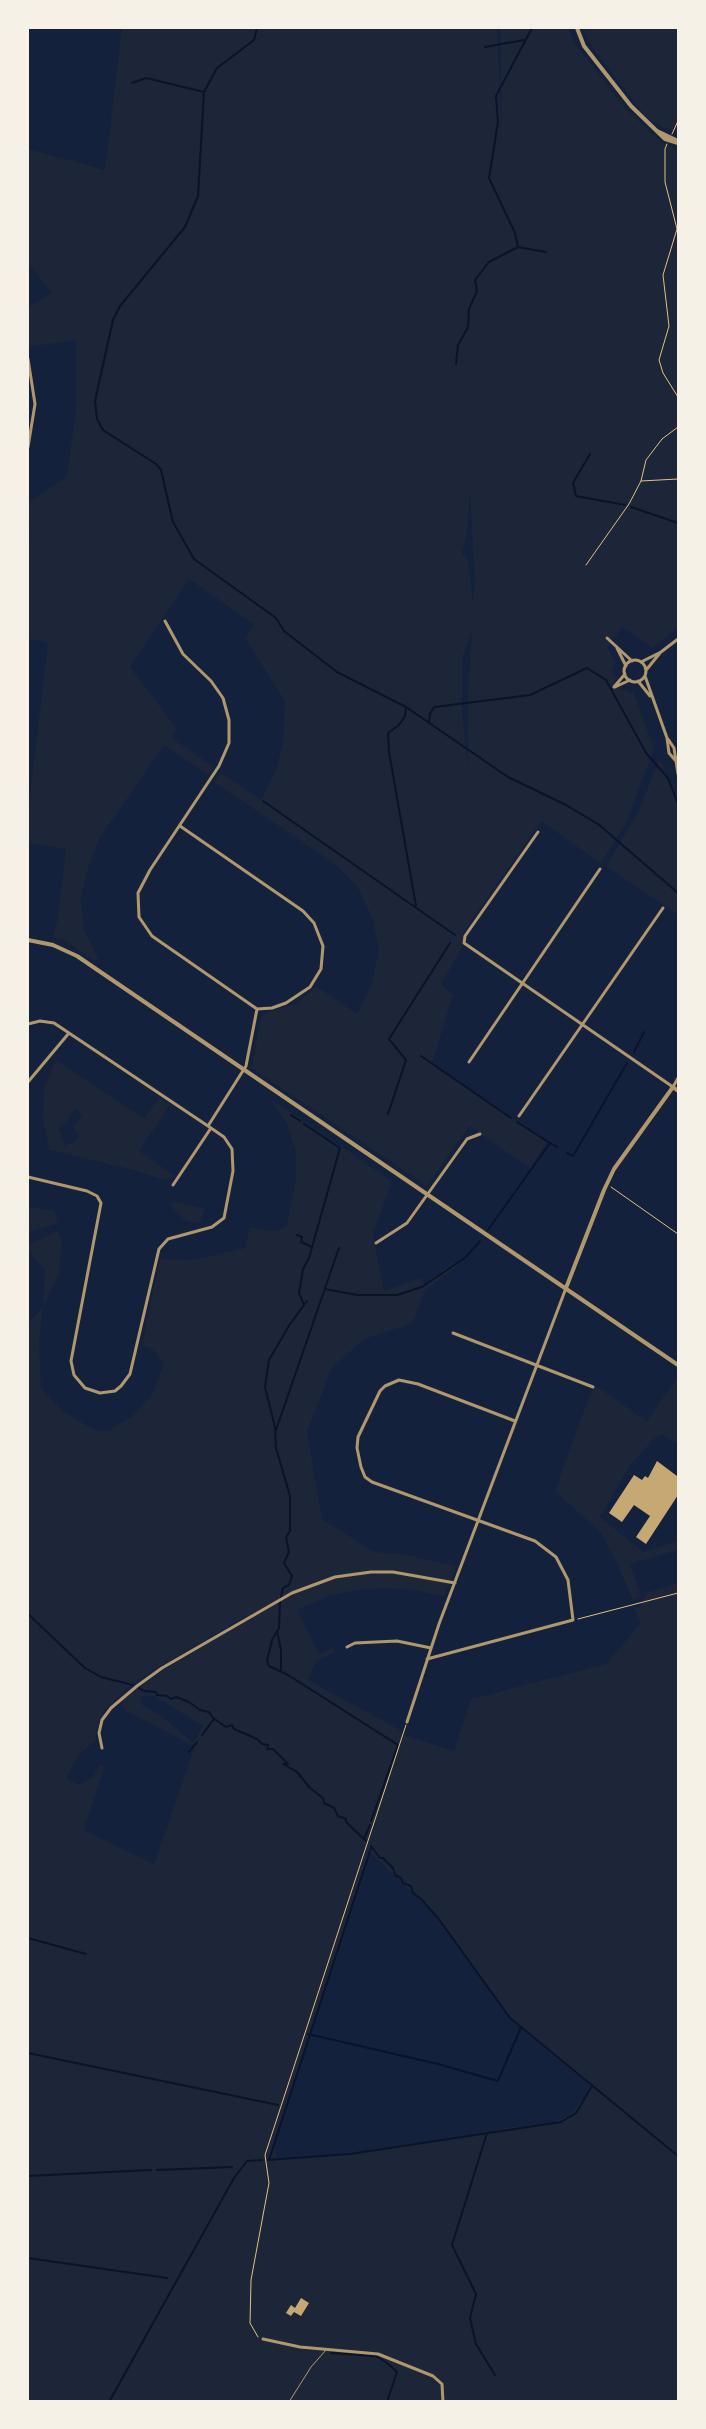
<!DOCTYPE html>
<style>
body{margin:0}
#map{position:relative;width:706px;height:2429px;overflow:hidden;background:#14213d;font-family:Cabin,sans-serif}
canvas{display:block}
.frame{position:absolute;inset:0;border:29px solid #f6f1e7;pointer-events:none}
</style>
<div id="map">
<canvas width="706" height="2429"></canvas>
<div class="frame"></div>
</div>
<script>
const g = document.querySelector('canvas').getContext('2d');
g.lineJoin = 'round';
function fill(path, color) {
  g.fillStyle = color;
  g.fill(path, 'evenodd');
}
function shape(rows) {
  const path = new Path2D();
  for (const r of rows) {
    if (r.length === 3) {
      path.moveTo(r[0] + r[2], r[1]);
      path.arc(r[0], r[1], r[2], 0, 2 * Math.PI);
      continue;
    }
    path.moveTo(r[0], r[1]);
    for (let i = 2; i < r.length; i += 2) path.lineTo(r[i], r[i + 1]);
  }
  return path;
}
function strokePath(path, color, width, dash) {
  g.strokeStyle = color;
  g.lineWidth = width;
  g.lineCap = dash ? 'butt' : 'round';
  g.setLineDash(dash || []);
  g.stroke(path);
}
fill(shape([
 [122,28,497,28,502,137,500,28,568,28,573,41,626,109,660,141,678,150,678,627,653,648,622,627,607,648,616,662,612,670,616,678,614,683,620,689,634,693,654,749,625,825,601,863,541,821,463,933,462,948,441,984,453,995,432,1063,547,1142,530,1168,469,1126,427,1186,252,1068,261,1017,271,1011,296,1004,316,986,357,1014,372,983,379,950,372,917,357,886,332,862,214,782,221,773,261,800,276,770,283,743,285,701,245,638,255,625,189,579,130,667,177,729,172,738,214,767,209,775,164,745,99,839,88,868,81,898,84,930,98,959,94,961,65,940,53,937,58,917,66,849,28,843,28,812,48,643,29,639,28,641,28,548,30,540,28,503,67,476,76,410,76,340,28,347,28,307,52,293,28,263,28,149,105,170],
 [470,493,475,583,473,603,468,560,462,554,467,531],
 [472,629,468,692,468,766,462,714,462,658],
 [582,28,678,28,678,132,664,128,646,117,595,51],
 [659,759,678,800,678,915,606,866,639,811],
 [56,1060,144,1119,159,1098,170,1105,139,1151,175,1176,164,1180,134,1170,50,1150,43,1121,44,1090],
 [76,1109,79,1111,82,1117,79,1118,79,1122,72,1125,80,1137,71,1144,67,1143,66,1148,59,1129,68,1122,69,1115],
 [269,1098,392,1181,373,1234,384,1291,420,1278,425,1284,453,1263,457,1266,425,1290,413,1323,364,1339,331,1369,307,1432,322,1519,374,1552,407,1555,456,1566,444,1597,415,1590,386,1588,356,1590,329,1596,297,1610,319,1654,333,1648,335,1652,315,1662,308,1680,398,1729,406,1736,454,1751,471,1699,606,1664,640,1624,635,1608,639,1607,647,1593,678,1583,678,2401,28,2401,28,1323,43,1307,45,1271,28,1250,28,1244,58,1231,62,1243,58,1276,43,1307,39,1344,41,1388,64,1412,94,1430,108,1431,134,1415,153,1393,164,1363,151,1348,142,1345,160,1259,192,1260,233,1251,245,1248,250,1227,275,1231,287,1226,296,1179,296,1153,287,1123],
 [248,1615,244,1622,162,1671,121,1701,126,1711,195,1747,154,1864,84,1830,104,1767,100,1765,93,1777,78,1785,66,1778,79,1754,96,1740,95,1735,103,1712,126,1689,149,1673],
 [142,1696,154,1696,203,1726,193,1743,160,1715,143,1706,140,1699],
 [370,1852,441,1921,511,2021,589,2085,584,2097,571,2114,555,2122,504,2128,487,2133,350,2154,278,2159,273,2143],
 [175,1202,205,1209,199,1223,186,1221,170,1205],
 [28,1207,54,1211,58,1223,28,1232],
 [678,1376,678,1445,662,1434,655,1438,631,1464,600,1517,643,1552,678,1541,678,1550,630,1564,641,1597,633,1600,616,1561,601,1533,555,1491,591,1392,596,1386,647,1421]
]), '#1d2539');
strokePath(shape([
 [257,28,254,40,217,68,204,92,198,196,185,227,120,306,113,320,95,401,97,419,103,430,156,464,161,470,173,522,194,559,276,618,284,631,337,672,406,707,508,777,566,805,598,824,678,893],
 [485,47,524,40],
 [132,83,146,78,204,92],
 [518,247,546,252],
 [456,364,458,345,468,327,469,309,477,291,475,280,489,262,518,247,515,233,489,178,498,122,496,96,532,28],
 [590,454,573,483,576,496,625,505],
 [631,507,678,523],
 [406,707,405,716,399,725,388,733,389,752,416,906],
 [429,723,430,714,434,707,530,695,587,668,606,680,646,753,668,778,678,804],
 [263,801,455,935],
 [634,1052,644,1032],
 [421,1056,511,1118],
 [388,1114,406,1060,389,1039,450,943],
 [291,1115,300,1121],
 [517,1122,550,1143],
 [567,1153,573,1156,627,1063],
 [488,1230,550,1143,557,1147],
 [297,1235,302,1237,301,1242,312,1247],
 [325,1289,357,1295,397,1295,422,1287,466,1257,480,1241],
 [304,1305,299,1293,303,1269,309,1258,340,1148,304,1124],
 [276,1430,339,1248],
 [281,1597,283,1588,289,1585,292,1576,284,1563,289,1552,286,1537,290,1531,290,1496,276,1448,275,1427,265,1387,269,1360,290,1324,307,1301],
 [280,1601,279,1628,272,1640,267,1661,269,1666,288,1675,398,1745,371,1821],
 [28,1614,85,1668,101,1677,133,1685],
 [277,1631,281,1650,281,1670],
 [139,1688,144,1691,156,1692,157,1695,167,1696,171,1699,176,1697,189,1702,200,1710,209,1712,213,1718,226,1727,232,1725,234,1729,257,1739,262,1744,268,1745,267,1749,273,1749,288,1764,283,1764,297,1772,310,1788,323,1798,324,1803,334,1808,338,1816,346,1819,346,1822,366,1841],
 [202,1735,214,1719],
 [189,1752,197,1742],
 [364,1839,370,1825],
 [371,1846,380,1858,383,1858,393,1868,395,1875,401,1878,403,1883,411,1886,413,1893,421,1899,438,1918,510,2018,678,2156],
 [28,1938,86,1954],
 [308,2034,438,2064,498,2081,521,2027],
 [28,2053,278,2105],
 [487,2133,452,2245,476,2294,470,2318,476,2344,495,2375],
 [268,2160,350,2154,561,2122,576,2113,592,2086],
 [269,2160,371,1848],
 [157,2170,232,2167],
 [28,2176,151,2170],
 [28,2258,167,2278],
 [331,2353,376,2356,387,2363,397,2372,387,2402],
 [109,2402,234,2178,247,2161,262,2160]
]), '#0b132b', 2);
fill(shape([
 [657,1461,677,1476,678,1495,646,1544,636,1537,650,1516,634,1505,622,1522,609,1513,634,1475,642,1480,645,1476,648,1478],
 [301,2298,309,2303,301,2316,294,2312,291,2316,286,2313,291,2305,295,2308]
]), '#c6a872');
strokePath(shape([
 [672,134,678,121],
 [667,144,665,149,665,182,677,229,663,275,669,326,659,360,663,373,678,397],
 [641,481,678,479],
 [586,565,629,504,641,481,646,460,662,439,678,427],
 [611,1187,678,1234],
 [578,1619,678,1593],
 [258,2337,250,2323,251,2280,269,2183,265,2155,406,1725]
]), '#e5c07b', 1);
strokePath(shape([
 [289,2402,311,2367,326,2350]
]), '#b1986c', 1);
strokePath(shape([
 [28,359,35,404,28,447],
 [165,621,183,654,211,681,223,698,229,720,229,743,219,766,150,870,138,893,139,917,152,936,257,1009],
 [607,638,632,661],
 [617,648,626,666],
 [635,671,11],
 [641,662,661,652,678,639],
 [647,669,660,653],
 [645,676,667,738,669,753,675,760],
 [638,681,650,696],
 [614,687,625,674],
 [615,687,630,680],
 [668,739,674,748,678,774],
 [180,826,303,911,314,923,323,946,321,969,310,987,286,1003,272,1008,257,1009,246,1066,208,1126],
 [538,832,465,936,464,943,673,1087,678,1078],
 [28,1024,40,1021,54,1023,208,1126,224,1137,232,1149,233,1171,224,1218,212,1227,168,1239,159,1249,130,1374,121,1386,115,1391,100,1393,85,1388,74,1375,71,1361,101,1203,97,1196,87,1191,28,1177],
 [469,1062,600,869],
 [28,1082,69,1033],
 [519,1116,663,908],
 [173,1185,211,1128],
 [376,1243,407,1223,467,1139,480,1134],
 [453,1333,593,1387],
 [347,1647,355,1643,397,1641,431,1648],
 [427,1659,573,1620,568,1580,556,1557,535,1541,372,1482,365,1477,361,1467,357,1448,358,1437,380,1391,385,1386,399,1380,418,1384,515,1421],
 [407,1722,439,1624,566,1288],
 [102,1748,99,1733,102,1720,111,1708,137,1686,162,1668,292,1593,335,1577,371,1572,393,1572,455,1583],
 [263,2339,300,2347,378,2354,433,2376,442,2384,443,2402]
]), '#b1986c', 3);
strokePath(shape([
 [577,28,584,46,631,106,665,139,678,143],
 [657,131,678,141],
 [28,940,53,945,77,956,678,1365],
 [566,1288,604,1190,614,1169,673,1087,678,1091]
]), '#b1986c', 4);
</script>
